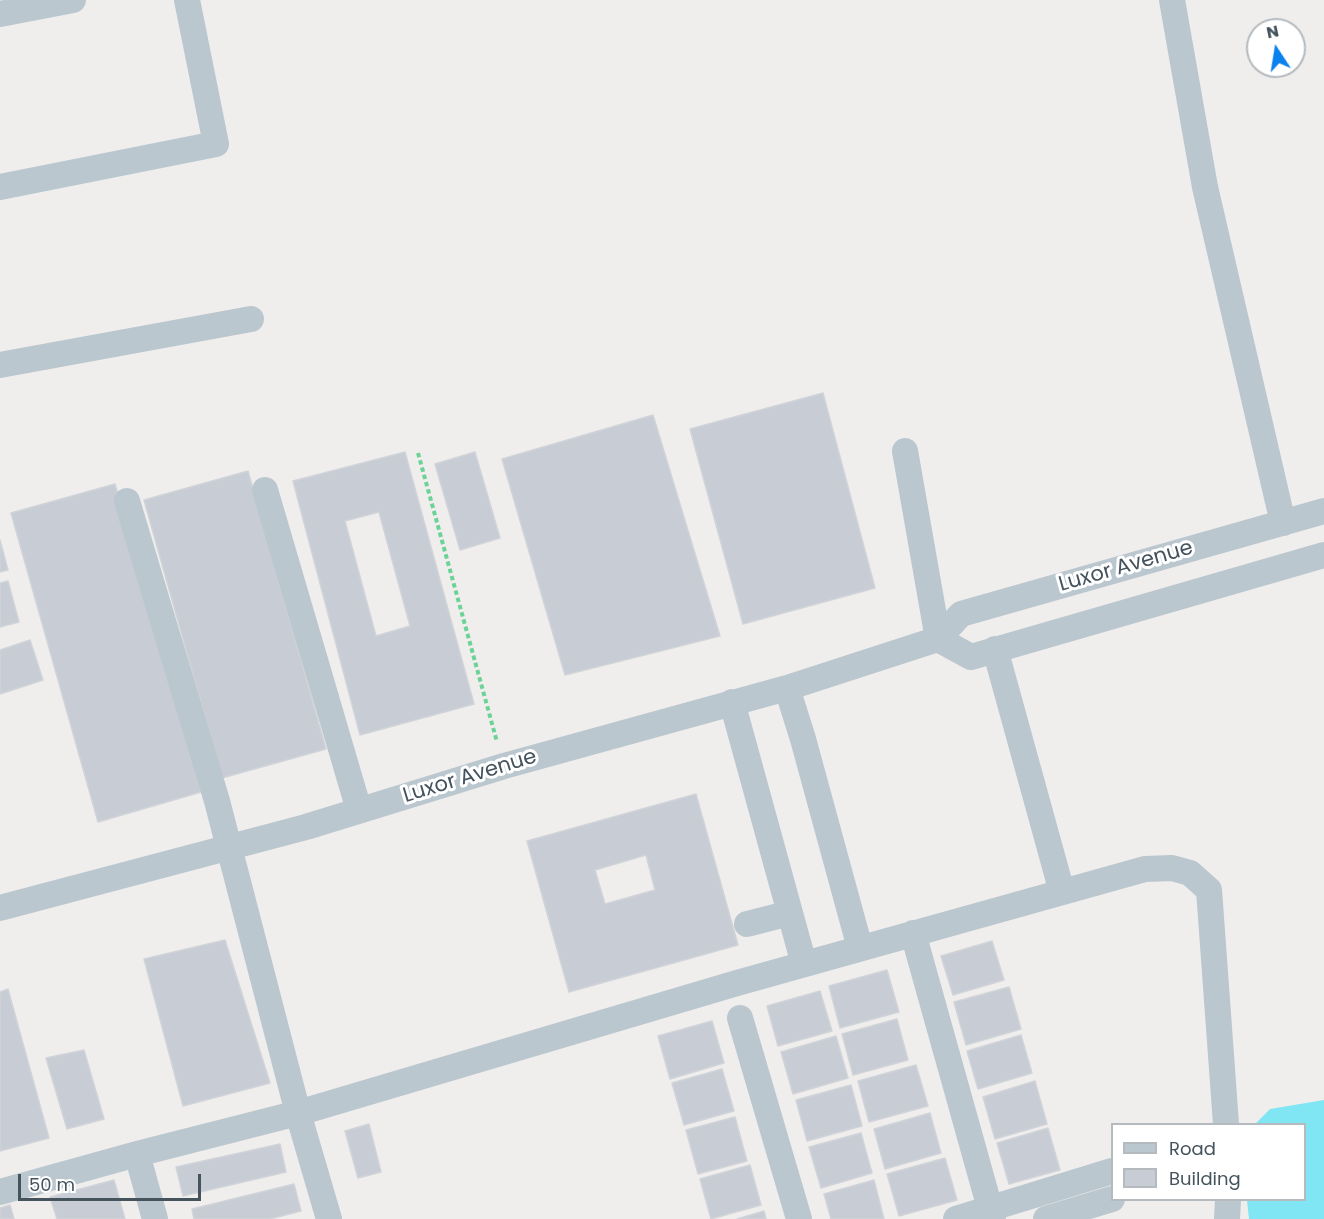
<!DOCTYPE html>
<style>
body{margin:0}
#map{position:relative;width:1324px;height:1219px;overflow:hidden;background:#f0eded;font-family:Poppins,sans-serif}
canvas{display:block}
.legend{position:absolute;left:1111px;top:1123px;width:195px;height:78px;box-sizing:border-box;background:#fff;border:2px solid #b4babe;margin:0;padding:8px 10px;list-style:none;font-size:18px;color:#44535c}
.legend li{display:flex;align-items:center;gap:12px;height:30px}
.legend b{width:30px;border:2px solid #b4babe}
.north{position:absolute;left:1246px;top:18px;width:60px;height:60px;box-sizing:border-box;background:#fff;border:2px solid #b4babe;border-radius:50%;rotate:348deg;font-size:16px;font-weight:700;line-height:24px;text-align:center;color:#44535c}
.north::after{content:'';display:block;margin:auto;width:21px;height:27px;background:#0a82ed;clip-path:polygon(50% 0,100% 100%,50% 72%,0 100%)}
.scale{position:absolute;left:18px;top:1174px;width:183px;height:27px;box-sizing:border-box;border:3px solid #44535c;border-top:0;padding-left:8px;font-size:18px;line-height:21px;white-space:nowrap;color:#44535c;-webkit-text-stroke:4px #fff;paint-order:stroke}
</style>
<div id="map">
<canvas width="1324" height="1219"></canvas>
<ul class="legend">
<li><b style="height:8px;background:#bac7ce"></b>Road</li>
<li><b style="height:16px;background:#c8ccd4"></b>Building</li>
</ul>
<div class="north">N</div>
<div class="scale">50 m</div>
</div>
<script>
const g = document.querySelector('canvas').getContext('2d');
g.lineJoin = 'round';
function fill(path, color) {
  g.fillStyle = color;
  g.fill(path, 'evenodd');
}
function shape(rows) {
  const path = new Path2D();
  for (const r of rows) {
    path.moveTo(r[0], r[1]);
    for (let i = 2; i < r.length; i += 2) path.lineTo(r[i], r[i + 1]);
  }
  return path;
}
function strokePath(path, color, width, dash) {
  g.strokeStyle = color;
  g.lineWidth = width;
  g.lineCap = dash ? 'butt' : 'round';
  g.setLineDash(dash || []);
  g.stroke(path);
}
function drawText(font, color, halo, rows, align = 'center') {
  g.font = font + ' Poppins,sans-serif';
  g.lineWidth = 6;
  g.setLineDash([]);
  g.textBaseline = 'middle';
  g.strokeStyle = halo;
  g.fillStyle = color;
  for (const [text, x, y, turn = 0] of rows) {
    g.save();
    g.translate(x, y);
    g.rotate((+turn || 0) * Math.PI / 180);
    g.textAlign = isNaN(turn) ? turn : align;
    if (halo) g.strokeText(text, 0, 0);
    g.fillText(text, 0, 0);
    g.restore();
  }
}
fill(shape([
 [1324,1100,1324,1219,1249,1219,1247,1200,1304,1200,1304,1124,1255,1124,1270,1109]
]), '#80e6f3');
const building = shape([
 [823,393,875,588,743,624,690,429,823,393],
 [653,415,720,636,565,675,502,459,653,415],
 [405,452,474,704,360,735,293,481,405,452],
 [379,512,410,626,376,636,345,521,379,512],
 [475,452,500,538,460,550,435,464,475,452],
 [248,471,326,749,222,778,144,500,248,471],
 [115,484,201,792,98,822,11,513,115,484],
 [0,540,8,570,0,572,0,540],
 [8,581,19,622,0,627,0,583,8,581],
 [30,640,43,680,0,694,0,650,30,640],
 [696,794,738,945,569,992,527,841,696,794],
 [646,855,655,890,605,904,595,870,646,855],
 [225,940,270,1083,183,1106,144,959,225,940],
 [992,941,1004,980,953,995,941,956,992,941],
 [887,970,899,1012,840,1028,829,986,887,970],
 [1009,987,1021,1029,966,1045,954,1002,1009,987],
 [8,989,49,1138,0,1151,0,992,8,989],
 [820,991,832,1031,778,1046,767,1006,820,991],
 [897,1019,908,1060,853,1075,842,1034,897,1019],
 [712,1021,724,1063,670,1079,658,1036,712,1021],
 [1021,1035,1032,1073,978,1089,967,1051,1021,1035],
 [836,1036,848,1078,793,1094,781,1052,836,1036],
 [84,1050,104,1119,67,1129,46,1058,84,1050],
 [916,1065,928,1106,869,1122,858,1081,916,1065],
 [722,1069,734,1111,684,1125,672,1083,722,1069],
 [1035,1081,1047,1124,995,1139,983,1097,1035,1081],
 [851,1085,862,1126,807,1141,796,1100,851,1085],
 [930,1113,941,1153,885,1169,874,1129,930,1113],
 [735,1117,747,1161,698,1174,686,1130,735,1117],
 [369,1124,381,1172,358,1178,345,1131,369,1124],
 [1048,1128,1060,1170,1009,1184,997,1143,1048,1128],
 [861,1133,872,1173,821,1188,809,1147,861,1133],
 [280,1144,286,1172,183,1196,176,1167,280,1144],
 [945,1158,957,1200,899,1216,887,1174,945,1158],
 [750,1165,761,1205,711,1219,700,1179,750,1165],
 [114,1180,125,1219,57,1219,50,1197,114,1180],
 [874,1180,884,1219,831,1219,824,1194,874,1180],
 [294,1184,301,1211,270,1219,194,1219,192,1209,294,1184],
 [10,1205,14,1219,0,1219,0,1208,10,1205],
 [764,1211,766,1219,737,1219,764,1211]
]);
fill(building, '#c8ccd4');
strokePath(building, '#d0d4d9', 1.5);
strokePath(shape([
 [418,453,497,742]
]), '#6cd397', 4, [4.5, 3]);
strokePath(shape([
 [1172,0,1205,187,1283,523],
 [0,14,73,0],
 [0,187,216,144,187,0],
 [0,365,251,319],
 [905,451,938,639],
 [265,490,359,810],
 [127,501,217,801,298,1113,329,1219],
 [938,639,971,657,1324,555],
 [995,649,1062,892],
 [787,688,803,739,860,948],
 [732,702,804,964],
 [0,908,306,827,504,766,787,688,938,639,961,614,1324,511],
 [747,924,790,913],
 [913,933,993,1219],
 [740,1018,799,1219],
 [137,1154,155,1219],
 [0,1192,137,1154,298,1113,737,983,1145,869,1172,868,1190,873,1209,890,1226,1124],
 [956,1219,1112,1171],
 [1046,1219,1112,1199],
 [1227,1219,1228,1200]
]), '#bac7ce', 26);
drawText('21px', '#44535c', '#fff', [
 ["Luxor Avenue",1126,567,-16],
 ["Luxor Avenue",470,777,-17]
]);
</script>
